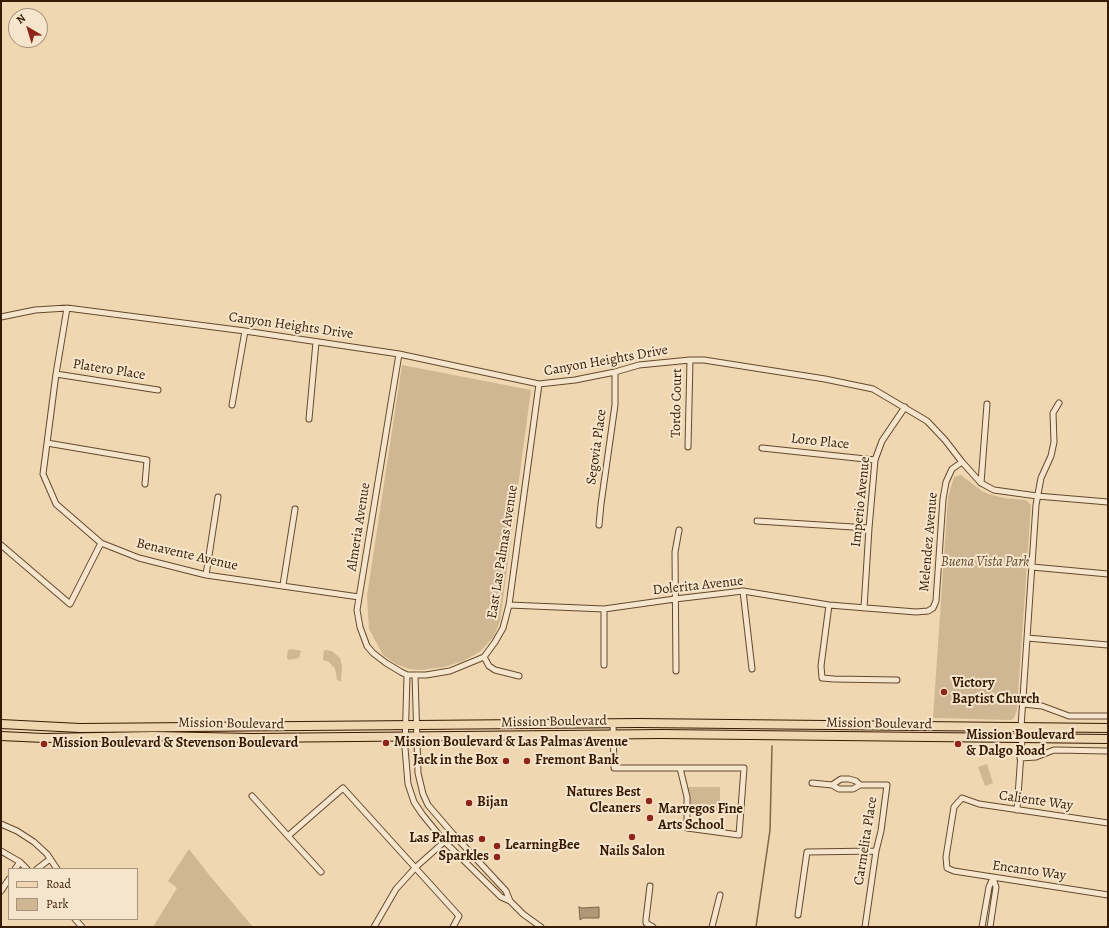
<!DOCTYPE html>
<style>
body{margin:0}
#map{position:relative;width:1109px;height:928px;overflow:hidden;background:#efd7b1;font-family:Alegreya,serif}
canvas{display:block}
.frame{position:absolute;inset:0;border:2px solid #371a02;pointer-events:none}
.legend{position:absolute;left:8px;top:868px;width:130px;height:52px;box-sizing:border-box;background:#f5e5cc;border:1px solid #a9947b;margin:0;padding:5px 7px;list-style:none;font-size:12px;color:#371a02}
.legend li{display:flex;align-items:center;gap:8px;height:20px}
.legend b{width:20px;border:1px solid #a9947b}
.north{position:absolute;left:8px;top:8px;width:40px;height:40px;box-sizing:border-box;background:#f5e5cc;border:1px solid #a9947b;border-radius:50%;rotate:322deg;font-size:11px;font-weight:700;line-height:16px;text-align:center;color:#371a02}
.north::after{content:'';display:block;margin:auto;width:14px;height:18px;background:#8f2418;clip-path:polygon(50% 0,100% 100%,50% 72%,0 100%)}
</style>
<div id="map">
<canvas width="1109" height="928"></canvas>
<div class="frame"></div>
<ul class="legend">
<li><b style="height:5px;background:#efd7b1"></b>Road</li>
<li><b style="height:11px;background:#d0b793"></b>Park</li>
</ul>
<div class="north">N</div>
</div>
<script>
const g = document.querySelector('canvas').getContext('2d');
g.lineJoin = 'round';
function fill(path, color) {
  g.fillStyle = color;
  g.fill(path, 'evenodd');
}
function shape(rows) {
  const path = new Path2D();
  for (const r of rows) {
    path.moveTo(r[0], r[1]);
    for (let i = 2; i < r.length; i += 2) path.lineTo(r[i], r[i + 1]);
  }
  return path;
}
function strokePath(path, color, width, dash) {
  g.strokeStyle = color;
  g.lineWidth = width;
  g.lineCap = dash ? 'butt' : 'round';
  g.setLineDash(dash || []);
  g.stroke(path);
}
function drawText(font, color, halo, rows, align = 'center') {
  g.font = font + ' Alegreya,serif';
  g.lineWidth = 4;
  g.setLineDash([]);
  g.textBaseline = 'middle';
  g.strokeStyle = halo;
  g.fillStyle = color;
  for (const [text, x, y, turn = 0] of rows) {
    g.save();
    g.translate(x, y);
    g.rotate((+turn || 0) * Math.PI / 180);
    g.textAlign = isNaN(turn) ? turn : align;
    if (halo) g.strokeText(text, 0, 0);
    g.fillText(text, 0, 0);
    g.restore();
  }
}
fill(shape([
 [402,365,531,390,500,621,494,636,481,651,463,661,444,667,421,670,409,669,396,664,383,655,369,629,367,596],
 [961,475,982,491,989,494,1004,498,1026,500,1031,505,1017,710,1014,718,1011,720,933,718,948,497,954,477],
 [292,649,301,651,299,658,289,660,287,658,288,650],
 [324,650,332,651,340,658,342,666,341,682,337,680,335,669,329,662,323,660],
 [987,764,993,783,985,786,978,767],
 [685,787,720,787,720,813,688,808],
 [189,849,210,876,253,927,153,927,177,888,168,881]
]), '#d0b793');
const water = shape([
 [579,907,582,908,599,907,599,918,583,918,580,920,579,907]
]);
fill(water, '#b09776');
strokePath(water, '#806548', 1);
strokePath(shape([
 [756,927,770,830,772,746]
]), '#806548', 1.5);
const street = shape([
 [67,308,56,374,43,474,56,504,101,543,139,558,206,575,359,597],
 [1,317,35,310,67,308,245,331,399,354,539,384,575,380,615,372,639,365,690,360,704,360,825,379,873,389,927,421,945,440,962,462,981,483,994,490,1037,496,1108,502],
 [399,354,357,610,360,627,367,646,373,653,386,663,401,672,407,675,426,675,450,671,484,657,495,642,503,628,509,605,539,384],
 [56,374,158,390],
 [232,405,245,331],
 [309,419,316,342],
 [47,443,147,460,145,484],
 [688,447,690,360],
 [762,448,875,460],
 [981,483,987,404],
 [757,521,869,528],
 [599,525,601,504,615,405,615,372],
 [1,545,70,604,101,543],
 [1032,567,1108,574],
 [206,575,218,497],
 [283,585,295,509],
 [743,591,752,669],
 [509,605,604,609,675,599,743,591,829,605,916,612,928,611,933,608,936,601,943,499,946,482,952,469,962,462],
 [829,605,821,666,822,678,834,679,897,680],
 [864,608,869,528,875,460,882,441,905,407],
 [604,609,604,665],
 [1027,638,1108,645],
 [484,657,489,666,495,670,519,676],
 [676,671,675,552,679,530],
 [407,675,405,748,408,784,414,802,422,814,444,841,501,897,510,901],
 [415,675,418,773,423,794,428,805,453,834,506,891,510,901,523,914,541,927],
 [1023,704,1042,706,1069,716,1108,716],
 [613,723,614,768,744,768,739,835,687,828,687,797,680,768],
 [1020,758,1036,757,1054,750,1108,751],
 [812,783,832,785,839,789,853,789,860,785,887,785,881,831,876,851,865,927],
 [832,785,841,779,849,779,856,781,860,785],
 [252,796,288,836,343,788,459,916,453,927],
 [1017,810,1022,739,1021,727,1036,505,1041,478,1051,456,1054,442,1053,413,1059,403],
 [1108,823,979,804,962,798,954,807,946,857,947,868,954,871,1108,895],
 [1,824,17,831,34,842,47,854,57,869],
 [288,836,321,872],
 [1,851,20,862,27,869],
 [15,869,20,862],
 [37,869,50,859],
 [650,886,646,919,646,923,653,927],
 [1,891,9,879],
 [798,915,807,852,876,851],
 [75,919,82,927],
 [374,927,396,889,416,867,453,834],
 [712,927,720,895],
 [982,927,989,887,993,878],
 [990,927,996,887,993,878]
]);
const primary = shape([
 [1,724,80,728,639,723,1108,728],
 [1,736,44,738,154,736,252,738,661,734,1108,739]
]);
strokePath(street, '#65492e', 7);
strokePath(primary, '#371a02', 10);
strokePath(street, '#f5e5cc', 5);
strokePath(primary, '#efd7b1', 8);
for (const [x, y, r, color] of [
 [944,692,4,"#8f2418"],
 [386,743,4,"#8f2418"],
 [44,744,4,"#8f2418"],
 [958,744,4,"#8f2418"],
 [506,761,4,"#8f2418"],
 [527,761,4,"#8f2418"],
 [649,801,4,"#8f2418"],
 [469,803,4,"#8f2418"],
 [650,818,4,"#8f2418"],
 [632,837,4,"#8f2418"],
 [482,839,4,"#8f2418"],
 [497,846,4,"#8f2418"],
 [497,857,4,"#8f2418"]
]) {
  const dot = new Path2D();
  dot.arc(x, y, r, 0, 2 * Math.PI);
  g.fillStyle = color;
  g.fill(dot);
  strokePath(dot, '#f5e5cc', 1.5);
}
drawText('14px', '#371a02', '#f5e5cc', [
 ["Canyon Heights Drive",291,326,8],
 ["Canyon Heights Drive",606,361,-10],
 ["Platero Place",109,370,9],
 ["Tordo Court",677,403,-89],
 ["Loro Place",820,442,6],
 ["Segovia Place",597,447,-82],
 ["Imperio Avenue",861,502,-84],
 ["Almeria Avenue",359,527,-81],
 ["Melendez Avenue",929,542,-85],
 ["East Las Palmas Avenue",503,552,-81],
 ["Benavente Avenue",187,555,13],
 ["Dolerita Avenue",698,586,-6],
 ["Mission Boulevard",554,722,-1],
 ["Mission Boulevard",231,724,1],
 ["Mission Boulevard",879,724,1],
 ["Caliente Way",1036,801,8],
 ["Carmelita Place",866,841,-81],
 ["Encanto Way",1029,871,8]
]);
drawText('italic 14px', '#65492e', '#f5e5cc', [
 ["Buena Vista Park",985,563]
]);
drawText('bold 14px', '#371a02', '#f5e5cc', [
 ["Victory",952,684],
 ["Baptist Church",952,700],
 ["Mission Boulevard",966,736],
 ["& Dalgo Road",966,752],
 ["Mission Boulevard & Las Palmas Avenue",394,743],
 ["Mission Boulevard & Stevenson Boulevard",52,744],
 ["Jack in the Box",498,761,"right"],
 ["Fremont Bank",535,761],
 ["Natures Best",641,793,"right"],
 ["Cleaners",641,809,"right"],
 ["Bijan",477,803],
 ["Marvegos Fine",658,810],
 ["Arts School",658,826],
 ["Las Palmas",474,839,"right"],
 ["LearningBee",505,846],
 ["Nails Salon",632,852,"center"],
 ["Sparkles",489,857,"right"]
], 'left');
</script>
